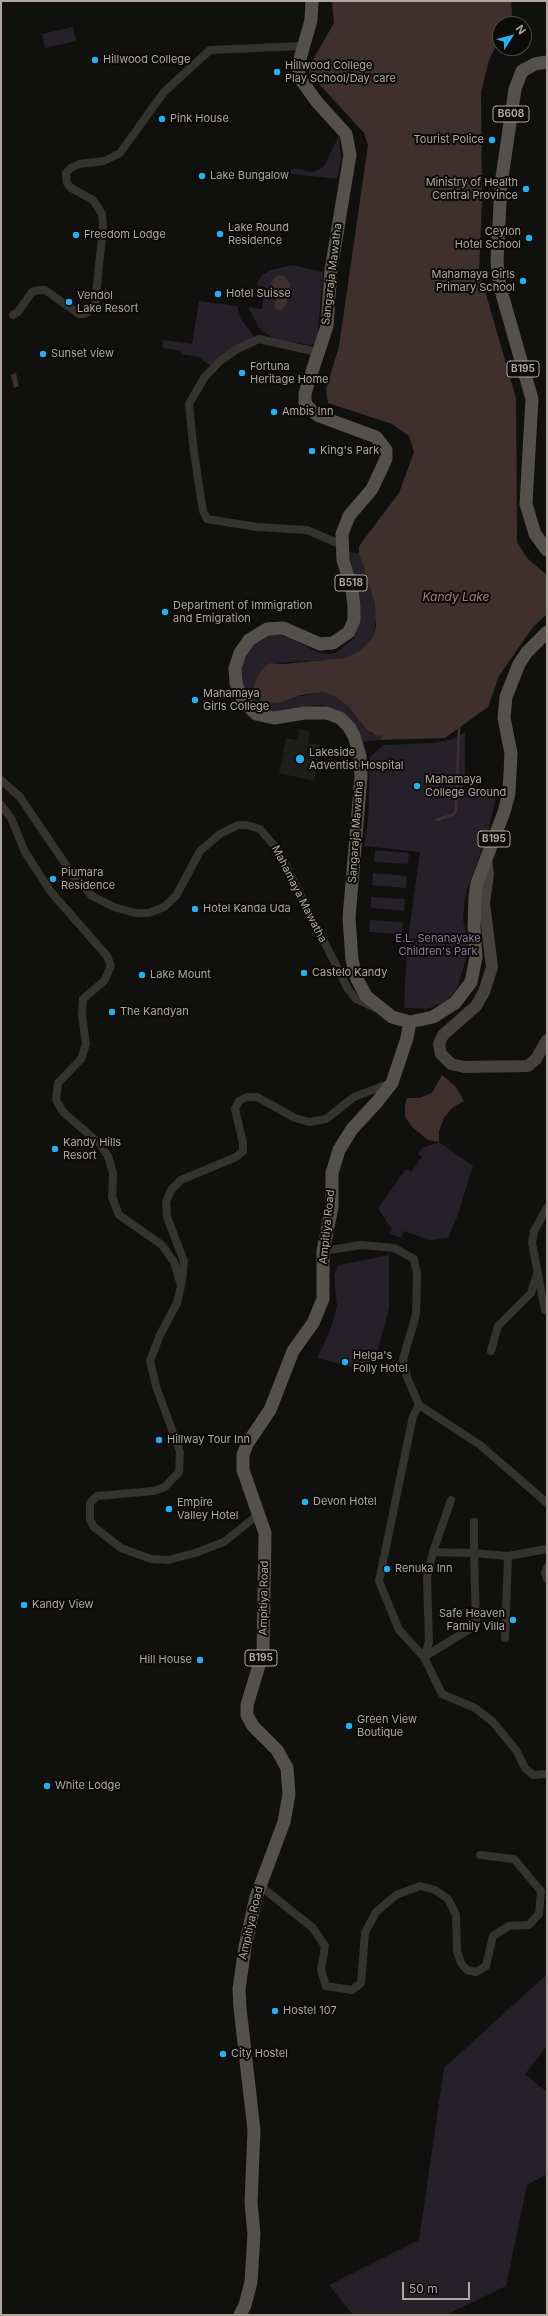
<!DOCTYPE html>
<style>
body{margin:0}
#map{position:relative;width:548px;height:2316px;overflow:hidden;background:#10100f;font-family:Inter,sans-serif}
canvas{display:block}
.frame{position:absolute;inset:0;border:2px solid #b1a6a0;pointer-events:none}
.north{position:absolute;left:492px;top:16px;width:40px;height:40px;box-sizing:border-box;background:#0b0b0a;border:1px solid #4d4946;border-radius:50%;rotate:54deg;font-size:11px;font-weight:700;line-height:16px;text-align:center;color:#b1a6a0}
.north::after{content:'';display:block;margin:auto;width:14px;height:18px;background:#2aafee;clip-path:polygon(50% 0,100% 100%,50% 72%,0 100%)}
.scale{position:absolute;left:402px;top:2282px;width:68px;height:18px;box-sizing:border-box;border:2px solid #b1a6a0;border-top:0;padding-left:5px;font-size:12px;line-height:14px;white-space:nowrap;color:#b1a6a0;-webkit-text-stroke:3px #0b0b0a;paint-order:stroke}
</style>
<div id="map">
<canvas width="548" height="2316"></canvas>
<div class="frame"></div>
<div class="north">N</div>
<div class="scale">50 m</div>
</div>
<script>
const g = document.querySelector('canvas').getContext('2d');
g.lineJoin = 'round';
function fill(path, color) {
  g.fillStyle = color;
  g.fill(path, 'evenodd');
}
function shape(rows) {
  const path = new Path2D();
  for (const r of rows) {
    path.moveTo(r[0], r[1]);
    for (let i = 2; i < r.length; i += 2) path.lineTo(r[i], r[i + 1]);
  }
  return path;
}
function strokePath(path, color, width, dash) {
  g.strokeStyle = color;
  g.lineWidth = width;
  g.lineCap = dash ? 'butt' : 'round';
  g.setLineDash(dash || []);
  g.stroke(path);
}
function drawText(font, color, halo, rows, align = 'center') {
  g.font = font + ' Inter,sans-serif';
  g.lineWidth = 4;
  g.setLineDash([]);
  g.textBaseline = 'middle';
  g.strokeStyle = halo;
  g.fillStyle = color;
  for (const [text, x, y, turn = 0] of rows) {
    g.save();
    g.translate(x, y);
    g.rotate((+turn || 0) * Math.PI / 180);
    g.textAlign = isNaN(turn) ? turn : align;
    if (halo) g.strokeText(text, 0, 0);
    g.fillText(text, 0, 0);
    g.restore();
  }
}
fill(shape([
 [300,729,310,732,308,743,321,745,314,781,279,773,286,738,297,740]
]), '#1d1d1b');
fill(shape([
 [73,27,76,41,45,48,42,34],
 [339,135,341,159,337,179,284,173,295,168,313,172,320,169,325,165],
 [293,265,323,272,317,342,311,345,274,339,259,328,248,307,262,309,265,287,256,285,262,275,271,270],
 [199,301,237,306,241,319,255,338,234,348,218,358,210,366,199,357,181,354,181,351,163,348,163,340,192,344],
 [348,552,359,553,373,591,377,614,373,637,362,649,346,659,270,663,253,689,254,694,290,698,324,692,336,697,349,707,367,730,372,734,382,735,380,740,361,742,345,714,334,708,322,705,307,706,274,712,253,707,243,692,241,669,252,643,273,633,290,638,319,653,329,654,336,653,353,639,357,632,361,610,358,587],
 [465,732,465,775,463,792,497,792,489,829,465,896,463,919,469,948,458,986,451,997,445,1002,427,1009,404,1008,407,946,420,852,364,846,368,821,370,757,383,745,433,743,453,739],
 [375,850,409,853,408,864,374,862],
 [373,873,407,876,406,888,372,885],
 [371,897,405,899,404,911,371,908],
 [370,920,403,922,402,934,369,932],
 [439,1142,473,1166,457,1217,448,1238,430,1240,404,1231,401,1238,389,1233,392,1230,378,1208,406,1169,411,1172,422,1157,418,1154,422,1148],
 [389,1255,389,1308,372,1372,317,1358,330,1331,337,1306,334,1275,339,1265],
 [546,1975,547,2046,525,2074,547,2092,547,2174,527,2185,506,2286,446,2315,353,2315,329,2285,419,2240,444,2068]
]), '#262028');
fill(shape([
 [332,1,511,1,512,15,507,24,500,24,500,38,489,60,481,92,482,202,479,270,516,398,517,542,527,558,547,575,547,614,533,627,499,676,488,707,445,738,380,740,382,735,377,736,367,730,349,707,336,697,324,692,301,695,278,703,268,703,262,702,254,694,254,685,260,672,270,663,284,664,346,658,362,649,373,637,376,626,375,603,359,553,359,546,399,493,414,452,409,436,392,424,328,403,326,390,339,346,368,145,364,133,309,73,310,65,334,23],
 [279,275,284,276,290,284,287,303,283,309,280,310,276,309,274,305,277,300,271,283,274,278],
 [16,373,19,386,14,388,11,375],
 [442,1075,455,1086,464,1101,452,1108,444,1118,439,1131,439,1142,428,1140,412,1127,405,1116,405,1106,407,1098,419,1098,432,1093]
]), '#3f302e');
strokePath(shape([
 [249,691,253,691],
 [437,820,454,814,456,810,459,727]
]), '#3f302e', 2.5);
strokePath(shape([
 [13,315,18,312,32,292,38,290,45,290,79,314,85,314,95,306,103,226,102,214,93,200,71,188,67,183,66,173,71,168,79,164,104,161,120,153,164,92,210,50,303,46],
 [317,352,259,339,237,349,219,362,204,378,189,404,194,453,203,511,207,519,257,527,307,530,342,545],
 [1,780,20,797,72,874,92,896,114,907,135,913,149,913,164,907,176,896,200,851,220,834,238,825,247,825,260,829,278,850,348,989,356,999,375,1008],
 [1,805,11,818,25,852,51,892,107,956,111,966,104,981,83,999,82,1015,86,1044,81,1059,58,1083,56,1100,63,1112,99,1143,108,1156,113,1173,112,1197,119,1215,162,1245,174,1262,181,1286,177,1303,160,1335,150,1361,156,1386,180,1452,179,1472,165,1487,154,1491,97,1496,90,1503,90,1520,94,1527,121,1548,151,1559,168,1560,195,1553,224,1542,260,1513],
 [323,1251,361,1245,394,1248,414,1259,417,1274,416,1315,403,1359,407,1377,419,1405,480,1445,547,1503],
 [182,1281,184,1261,167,1217,166,1202,171,1190,181,1180,236,1157,243,1151,243,1143,235,1109,239,1101,247,1097,257,1097,295,1118,309,1122,326,1119,354,1097,391,1083],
 [545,1310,532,1243,534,1231,547,1208],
 [491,1351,498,1326,531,1293,537,1274],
 [419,1405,413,1416,379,1581,399,1630,424,1657,442,1694,475,1708,493,1722,516,1750,525,1768,533,1775,547,1774],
 [433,1552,474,1553,474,1522],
 [547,1567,545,1573,547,1579],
 [505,1638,508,1556],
 [424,1657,476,1625,474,1553,508,1556,547,1549],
 [424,1657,429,1642,427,1578,433,1552,451,1500],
 [259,1885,313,1928,325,1946,321,1970,326,1986,352,1990,361,1983,365,1933,376,1912,396,1895,420,1886,435,1890,448,1899,456,1915,457,1951,461,1963,467,1970,476,1972,486,1966,493,1936,509,1926,529,1925,539,1914,541,1891,514,1859,480,1855]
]), '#353330', 8);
strokePath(shape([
 [486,860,488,874,484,903,492,967,484,992,476,1006,443,1035,439,1044,441,1054,451,1064,464,1067,528,1066,536,1059,547,1040]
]), '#45413e', 12);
strokePath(shape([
 [312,1,311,20,298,66,299,77,317,102,346,134,350,155,331,270,327,326,305,393,305,403,311,410,319,416,376,437,386,450,386,459,372,489,349,516,342,534,343,560,352,590,354,606,354,620,349,632,333,643,320,644,283,628,267,629,249,640,240,653,235,668,236,683,243,701,256,714,274,718,305,713,327,713,340,718,349,727,354,736,360,756,361,777,349,918,352,960,357,979,366,996,392,1017,410,1022,433,1017,455,1003,471,982,476,957,474,927,475,896,477,883,504,812,509,793,511,753,504,718,506,697,519,664,527,652,547,632],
 [547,62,535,64,522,71,515,89,501,184,497,262,500,287,532,399,526,504,535,534,547,550],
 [240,2315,245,2305,251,2282,254,2234,251,2203,254,2130,240,2008,239,1989,245,1947,256,1897,284,1822,289,1794,287,1768,277,1750,253,1726,247,1715,247,1705,263,1652,265,1533,243,1470,243,1455,247,1444,270,1410,293,1351,313,1323,323,1299,323,1251,332,1207,332,1173,339,1150,352,1129,377,1102,392,1083,407,1038,410,1022]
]), '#54504c', 13);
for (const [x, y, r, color] of [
 [95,60,4,"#2aafee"],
 [277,72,4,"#2aafee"],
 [162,119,4,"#2aafee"],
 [492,140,4,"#2aafee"],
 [202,176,4,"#2aafee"],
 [526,189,4,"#2aafee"],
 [220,234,4,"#2aafee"],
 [76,235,4,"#2aafee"],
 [529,238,4,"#2aafee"],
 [523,281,4,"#2aafee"],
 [218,294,4,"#2aafee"],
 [69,302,4,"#2aafee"],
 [43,354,4,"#2aafee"],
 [242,373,4,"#2aafee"],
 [274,412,4,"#2aafee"],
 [312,451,4,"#2aafee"],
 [165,612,4,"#2aafee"],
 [195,700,4,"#2aafee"],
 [300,759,5,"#2aafee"],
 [417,786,4,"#2aafee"],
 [53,879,4,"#2aafee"],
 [195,909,4,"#2aafee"],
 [304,973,4,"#2aafee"],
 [142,975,4,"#2aafee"],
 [112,1012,4,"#2aafee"],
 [55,1149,4,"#2aafee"],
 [345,1362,4,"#2aafee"],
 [159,1440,4,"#2aafee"],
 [305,1502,4,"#2aafee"],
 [169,1509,4,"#2aafee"],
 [387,1569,4,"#2aafee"],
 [24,1605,4,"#2aafee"],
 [513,1620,4,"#2aafee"],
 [200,1660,4,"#2aafee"],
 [349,1726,4,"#2aafee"],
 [47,1786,4,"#2aafee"],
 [275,2011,4,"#2aafee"],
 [223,2054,4,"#2aafee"]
]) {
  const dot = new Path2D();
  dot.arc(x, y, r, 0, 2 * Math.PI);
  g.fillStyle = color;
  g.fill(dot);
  strokePath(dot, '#0b0b0a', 1.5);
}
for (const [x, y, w] of [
 [511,114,36],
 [523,369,32],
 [351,583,32],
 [494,839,32],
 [261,1658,32]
]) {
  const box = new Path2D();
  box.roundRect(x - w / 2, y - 8, w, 16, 3);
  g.fillStyle = '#0b0b0a';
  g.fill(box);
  strokePath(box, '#b1a6a0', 1);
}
drawText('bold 10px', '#b1a6a0', null, [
 ["B608",511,114],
 ["B195",523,369],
 ["B518",351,583],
 ["B195",494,839],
 ["B195",261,1658]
]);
drawText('11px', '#b1a6a0', '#0b0b0a', [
 ["Hillwood College",103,60],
 ["Hillwood College",285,66],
 ["Play School/Day care",285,79],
 ["Pink House",170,119],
 ["Tourist Police",484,140,"right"],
 ["Lake Bungalow",210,176],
 ["Ministry of Health",518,183,"right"],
 ["Central Province",518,196,"right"],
 ["Lake Round",228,228],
 ["Residence",228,241],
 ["Ceylon",521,232,"right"],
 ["Hotel School",521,245,"right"],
 ["Freedom Lodge",84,235],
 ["Mahamaya Girls",515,275,"right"],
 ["Primary School",515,288,"right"],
 ["Hotel Suisse",226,294],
 ["Vendol",77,296],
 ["Lake Resort",77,309],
 ["Sunset view",51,354],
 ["Fortuna",250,367],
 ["Heritage Home",250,380],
 ["Ambis Inn",282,412],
 ["King's Park",320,451],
 ["Department of Immigration",173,606],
 ["and Emigration",173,619],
 ["Mahamaya",203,694],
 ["Girls College",203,707],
 ["Lakeside",309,753],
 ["Adventist Hospital",309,766],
 ["Mahamaya",425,780],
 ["College Ground",425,793],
 ["Piumara",61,873],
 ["Residence",61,886],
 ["Hotel Kanda Uda",203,909],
 ["Castelo Kandy",312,973],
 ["Lake Mount",150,975],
 ["The Kandyan",120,1012],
 ["Kandy Hills",63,1143],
 ["Resort",63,1156],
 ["Helga's",353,1356],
 ["Folly Hotel",353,1369],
 ["Hillway Tour Inn",167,1440],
 ["Devon Hotel",313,1502],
 ["Empire",177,1503],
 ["Valley Hotel",177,1516],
 ["Renuka Inn",395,1569],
 ["Kandy View",32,1605],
 ["Safe Heaven",505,1614,"right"],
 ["Family Villa",505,1627,"right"],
 ["Hill House",192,1660,"right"],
 ["Green View",357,1720],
 ["Boutique",357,1733],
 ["White Lodge",55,1786],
 ["Hostel 107",283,2011],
 ["City Hostel",231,2054]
], 'left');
drawText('11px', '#b1a6a0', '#0b0b0a', [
 ["Sangaraja Mawatha",332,274,-83],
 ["Sangaraja Mawatha",356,832,-86],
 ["Mahamaya Mawatha",299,894,63],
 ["Ampitiya Road",327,1227,-84],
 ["Ampitiya Road",264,1598,-89],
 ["Ampitiya Road",251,1923,-77]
]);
drawText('11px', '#92779c', '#0b0b0a', [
 ["E.L. Senanayake",438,939],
 ["Children's Park",438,952]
]);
drawText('italic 12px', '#ad7d77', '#0b0b0a', [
 ["Kandy Lake",456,597]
]);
</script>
